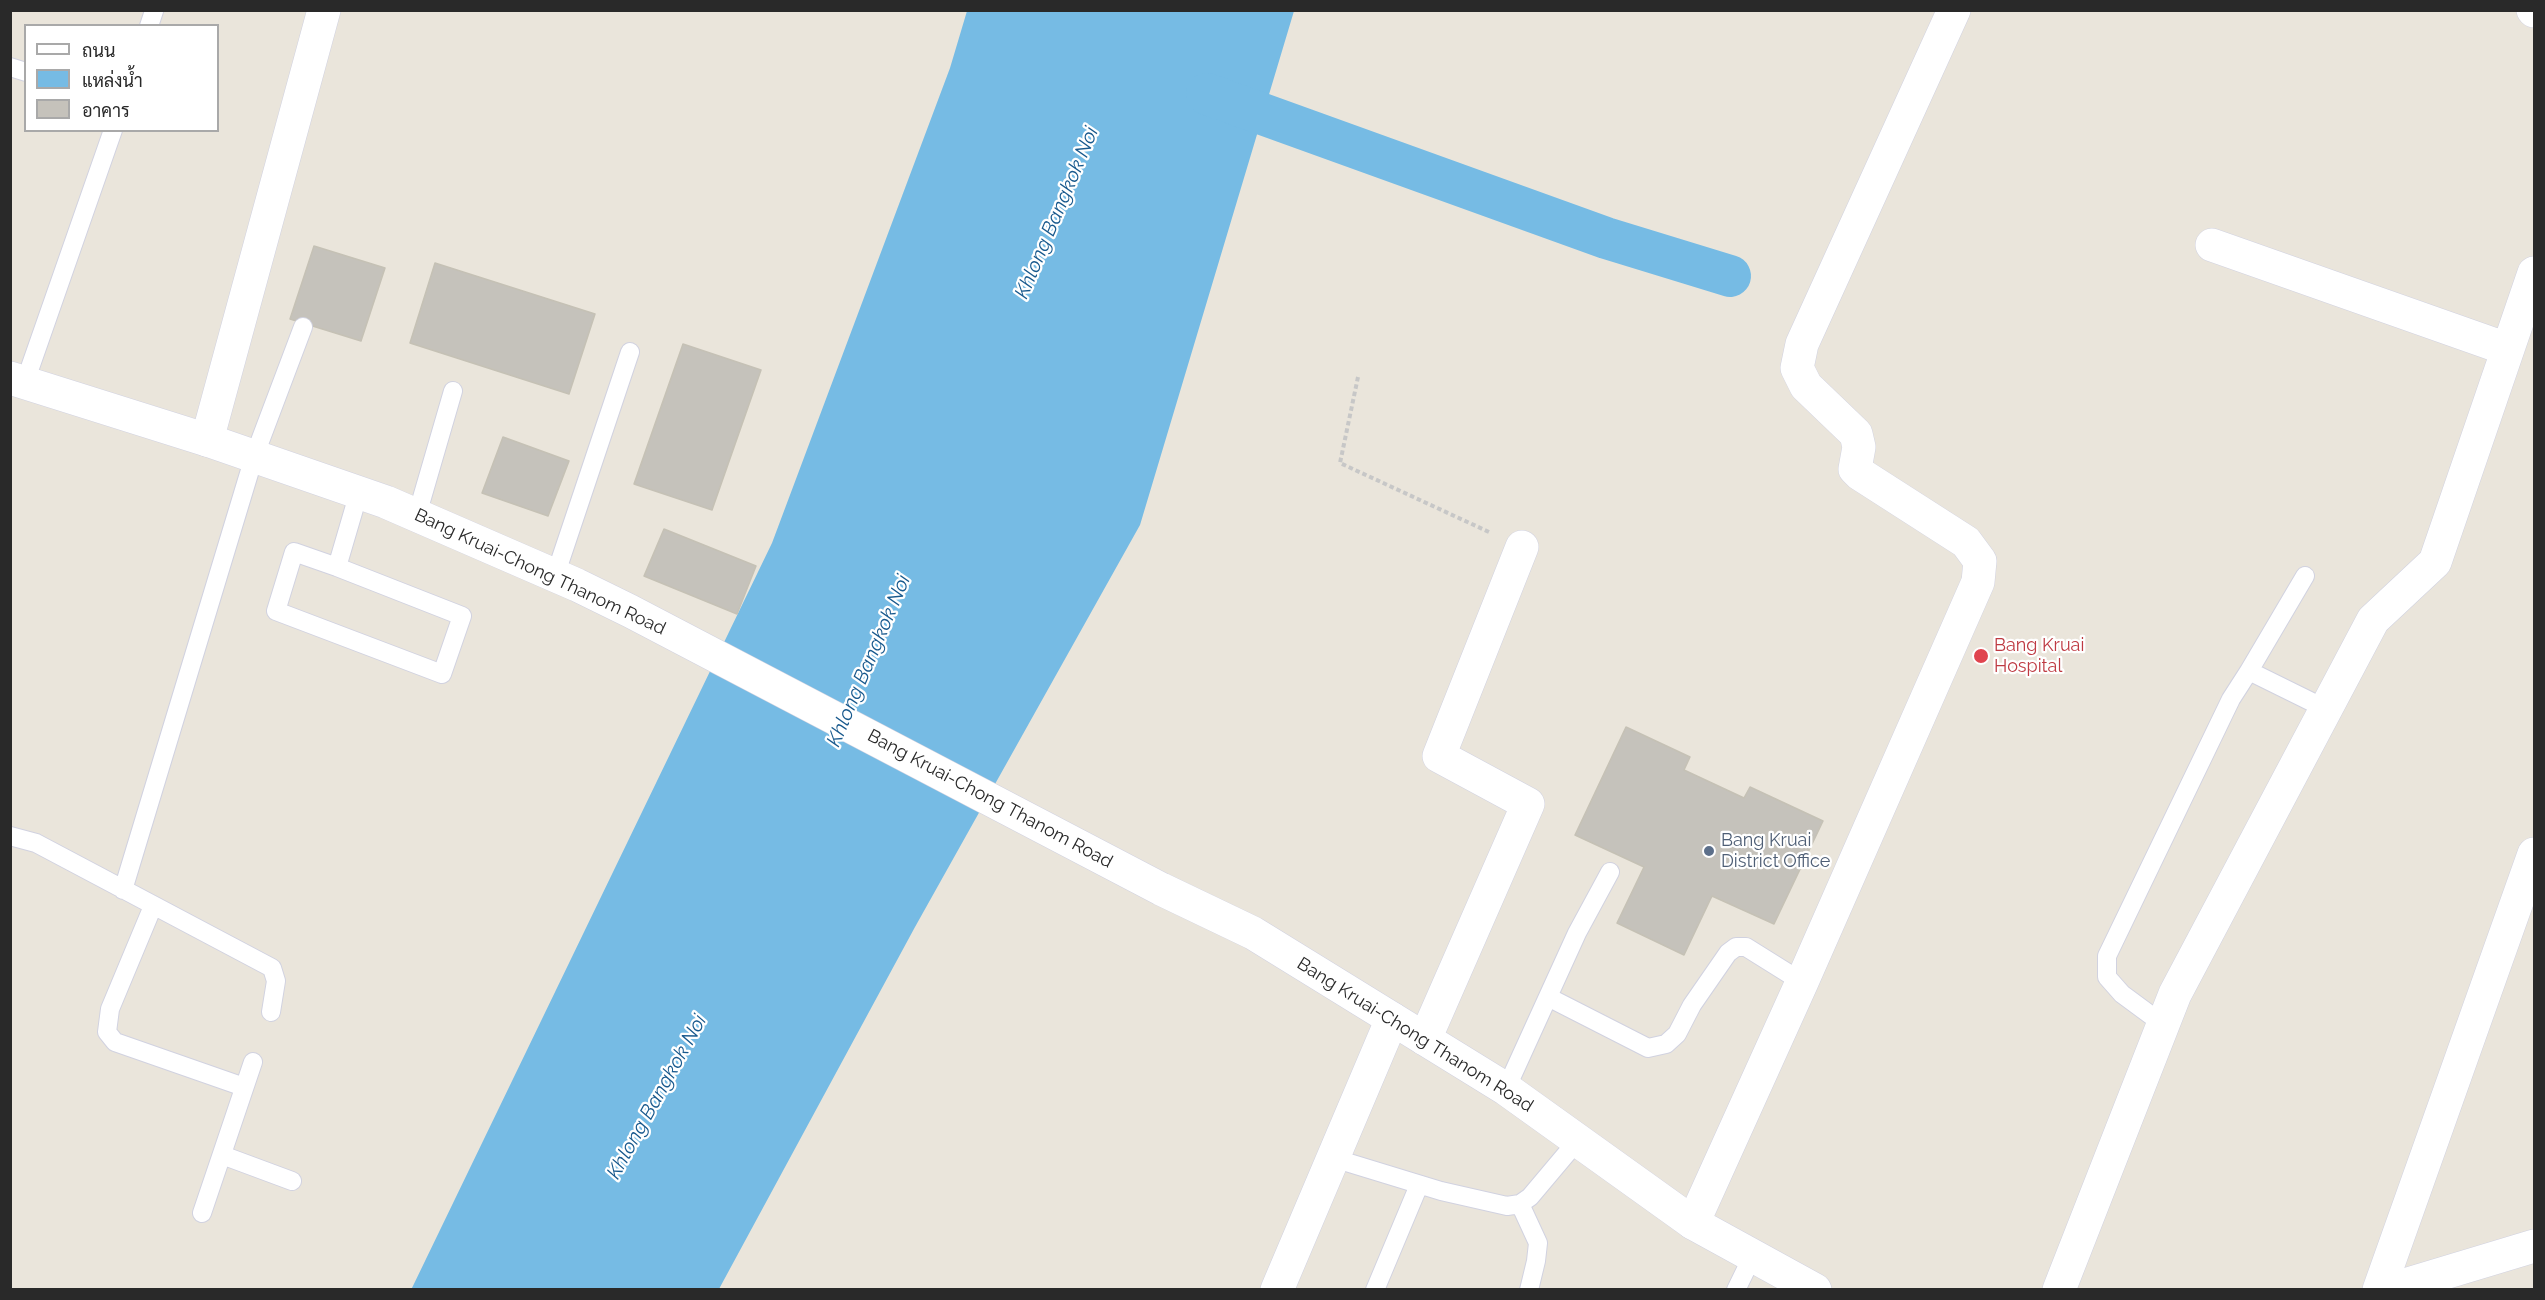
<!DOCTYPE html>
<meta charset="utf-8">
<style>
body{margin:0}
#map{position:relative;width:2545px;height:1300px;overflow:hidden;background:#eae5db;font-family:Raleway,Sarabun,sans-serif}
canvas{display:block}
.frame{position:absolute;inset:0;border:12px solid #292929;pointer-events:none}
.legend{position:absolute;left:24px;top:24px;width:195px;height:108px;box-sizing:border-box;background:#fff;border:2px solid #a9a9a9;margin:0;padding:8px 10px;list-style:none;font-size:18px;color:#292929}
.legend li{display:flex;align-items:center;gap:12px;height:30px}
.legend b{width:30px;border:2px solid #a9a9a9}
</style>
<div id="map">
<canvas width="2545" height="1300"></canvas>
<div class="frame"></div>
<ul class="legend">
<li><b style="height:8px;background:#fff"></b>ถนน</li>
<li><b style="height:16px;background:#76bbe4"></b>แหล่งน้ำ</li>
<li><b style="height:16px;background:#c5c2bb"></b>อาคาร</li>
</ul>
</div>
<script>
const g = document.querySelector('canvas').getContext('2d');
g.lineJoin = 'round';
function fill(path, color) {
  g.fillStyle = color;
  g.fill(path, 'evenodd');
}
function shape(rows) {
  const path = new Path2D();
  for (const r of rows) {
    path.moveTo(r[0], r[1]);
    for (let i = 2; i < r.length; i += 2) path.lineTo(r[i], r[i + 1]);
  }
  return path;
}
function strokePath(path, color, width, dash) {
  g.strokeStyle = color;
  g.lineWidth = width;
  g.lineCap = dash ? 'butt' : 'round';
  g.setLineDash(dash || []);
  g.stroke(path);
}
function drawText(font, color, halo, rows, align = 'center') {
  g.font = font + ' Raleway,sans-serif';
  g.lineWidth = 4.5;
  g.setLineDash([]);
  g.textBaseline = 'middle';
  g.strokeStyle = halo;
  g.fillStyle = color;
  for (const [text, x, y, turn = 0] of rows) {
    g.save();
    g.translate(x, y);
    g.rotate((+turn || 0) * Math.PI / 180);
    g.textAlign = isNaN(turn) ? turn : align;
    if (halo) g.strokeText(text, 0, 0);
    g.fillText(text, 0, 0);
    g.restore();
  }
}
fill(shape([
 [967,11,1294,11,1140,525,915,927,719,1289,411,1290,772,543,950,68]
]), '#76bbe4');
strokePath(shape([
 [1207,94,1606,238,1730,276]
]), '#76bbe4', 42);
const building = shape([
 [314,246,385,268,361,341,290,319,314,246],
 [435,263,595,314,569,394,410,343,435,263],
 [683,344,761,370,712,510,634,484,683,344],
 [503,437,569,461,548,516,482,493,503,437],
 [664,529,756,566,737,614,644,576,664,529],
 [1626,727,1690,757,1684,770,1744,798,1750,787,1823,821,1774,924,1712,896,1684,955,1617,923,1644,867,1575,835,1626,727]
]);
fill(building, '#c5c2bb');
strokePath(building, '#c5c1b5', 1.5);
const service = shape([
 [149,26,154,11],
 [10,67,26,72],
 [25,382,113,130],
 [417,515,453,391],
 [337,567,462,616,442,674,276,611,294,552,337,567,359,492],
 [555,576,630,352],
 [2249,671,2305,576],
 [10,836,36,843,272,968,276,981,271,1012],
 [123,890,254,457,303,327],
 [153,906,110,1009,107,1032,115,1042,244,1087],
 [1548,997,1648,1048,1666,1044,1677,1034,1692,1005,1728,953,1736,947,1746,947,1802,982],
 [2164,1025,2122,994,2107,977,2107,956,2231,699,2249,671,2326,709],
 [1506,1089,1577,933,1610,872],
 [222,1155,292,1181],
 [1333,1158,1441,1191,1507,1206,1520,1204,1530,1197,1578,1140],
 [1520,1204,1538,1243,1536,1261,1529,1290],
 [202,1213,253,1062],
 [1375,1290,1419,1185],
 [1736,1290,1753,1255]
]);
const minor = shape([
 [2533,10,2534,11],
 [2212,245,2507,349],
 [207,440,324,10],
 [1425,1039,1528,804,1439,756,1522,547],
 [1693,1223,1802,982,1978,582,1980,561,1966,542,1860,474,1855,469,1859,447,1856,434,1806,386,1797,368,1802,344,1954,10],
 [1277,1290,1392,1019],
 [2059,1290,2175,994,2373,620,2435,562,2534,273],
 [2379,1290,2534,854]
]);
const tertiary = shape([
 [10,378,207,440,386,502,577,585,630,611,1161,889,1253,933,1506,1089,1693,1223,1815,1290],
 [2388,1290,2534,1246]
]);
strokePath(service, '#d1d2e0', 20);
strokePath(minor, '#d1d2e0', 34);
strokePath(tertiary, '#d1d2e0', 34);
strokePath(shape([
 [1358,377,1340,463,1489,532]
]), '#c7c7c7', 4, [4.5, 3]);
strokePath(service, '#fff', 18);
strokePath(minor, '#fff', 33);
strokePath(tertiary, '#fff', 33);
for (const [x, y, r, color] of [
 [1981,656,8,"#e0444e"],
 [1709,851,6,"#5c6f8a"]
]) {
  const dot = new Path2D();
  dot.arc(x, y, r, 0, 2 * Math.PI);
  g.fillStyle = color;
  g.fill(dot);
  strokePath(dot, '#fff', 2);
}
drawText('18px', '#292929', '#fff', [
 ["Bang Kruai-Chong Thanom Road",540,572,25],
 ["Bang Kruai-Chong Thanom Road",990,799,28],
 ["Bang Kruai-Chong Thanom Road",1415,1035,32]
]);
drawText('18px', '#be3a42', '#fff', [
 ["Bang Kruai",1994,646],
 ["Hospital",1994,667]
], 'left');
drawText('18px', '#4e5e75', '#fff', [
 ["Bang Kruai",1721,841],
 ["District Office",1721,862]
], 'left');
drawText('italic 20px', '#18598d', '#fff', [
 ["Khlong Bangkok Noi",1057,213,-67],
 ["Khlong Bangkok Noi",869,661,-67],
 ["Khlong Bangkok Noi",657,1097,-61]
]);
</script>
